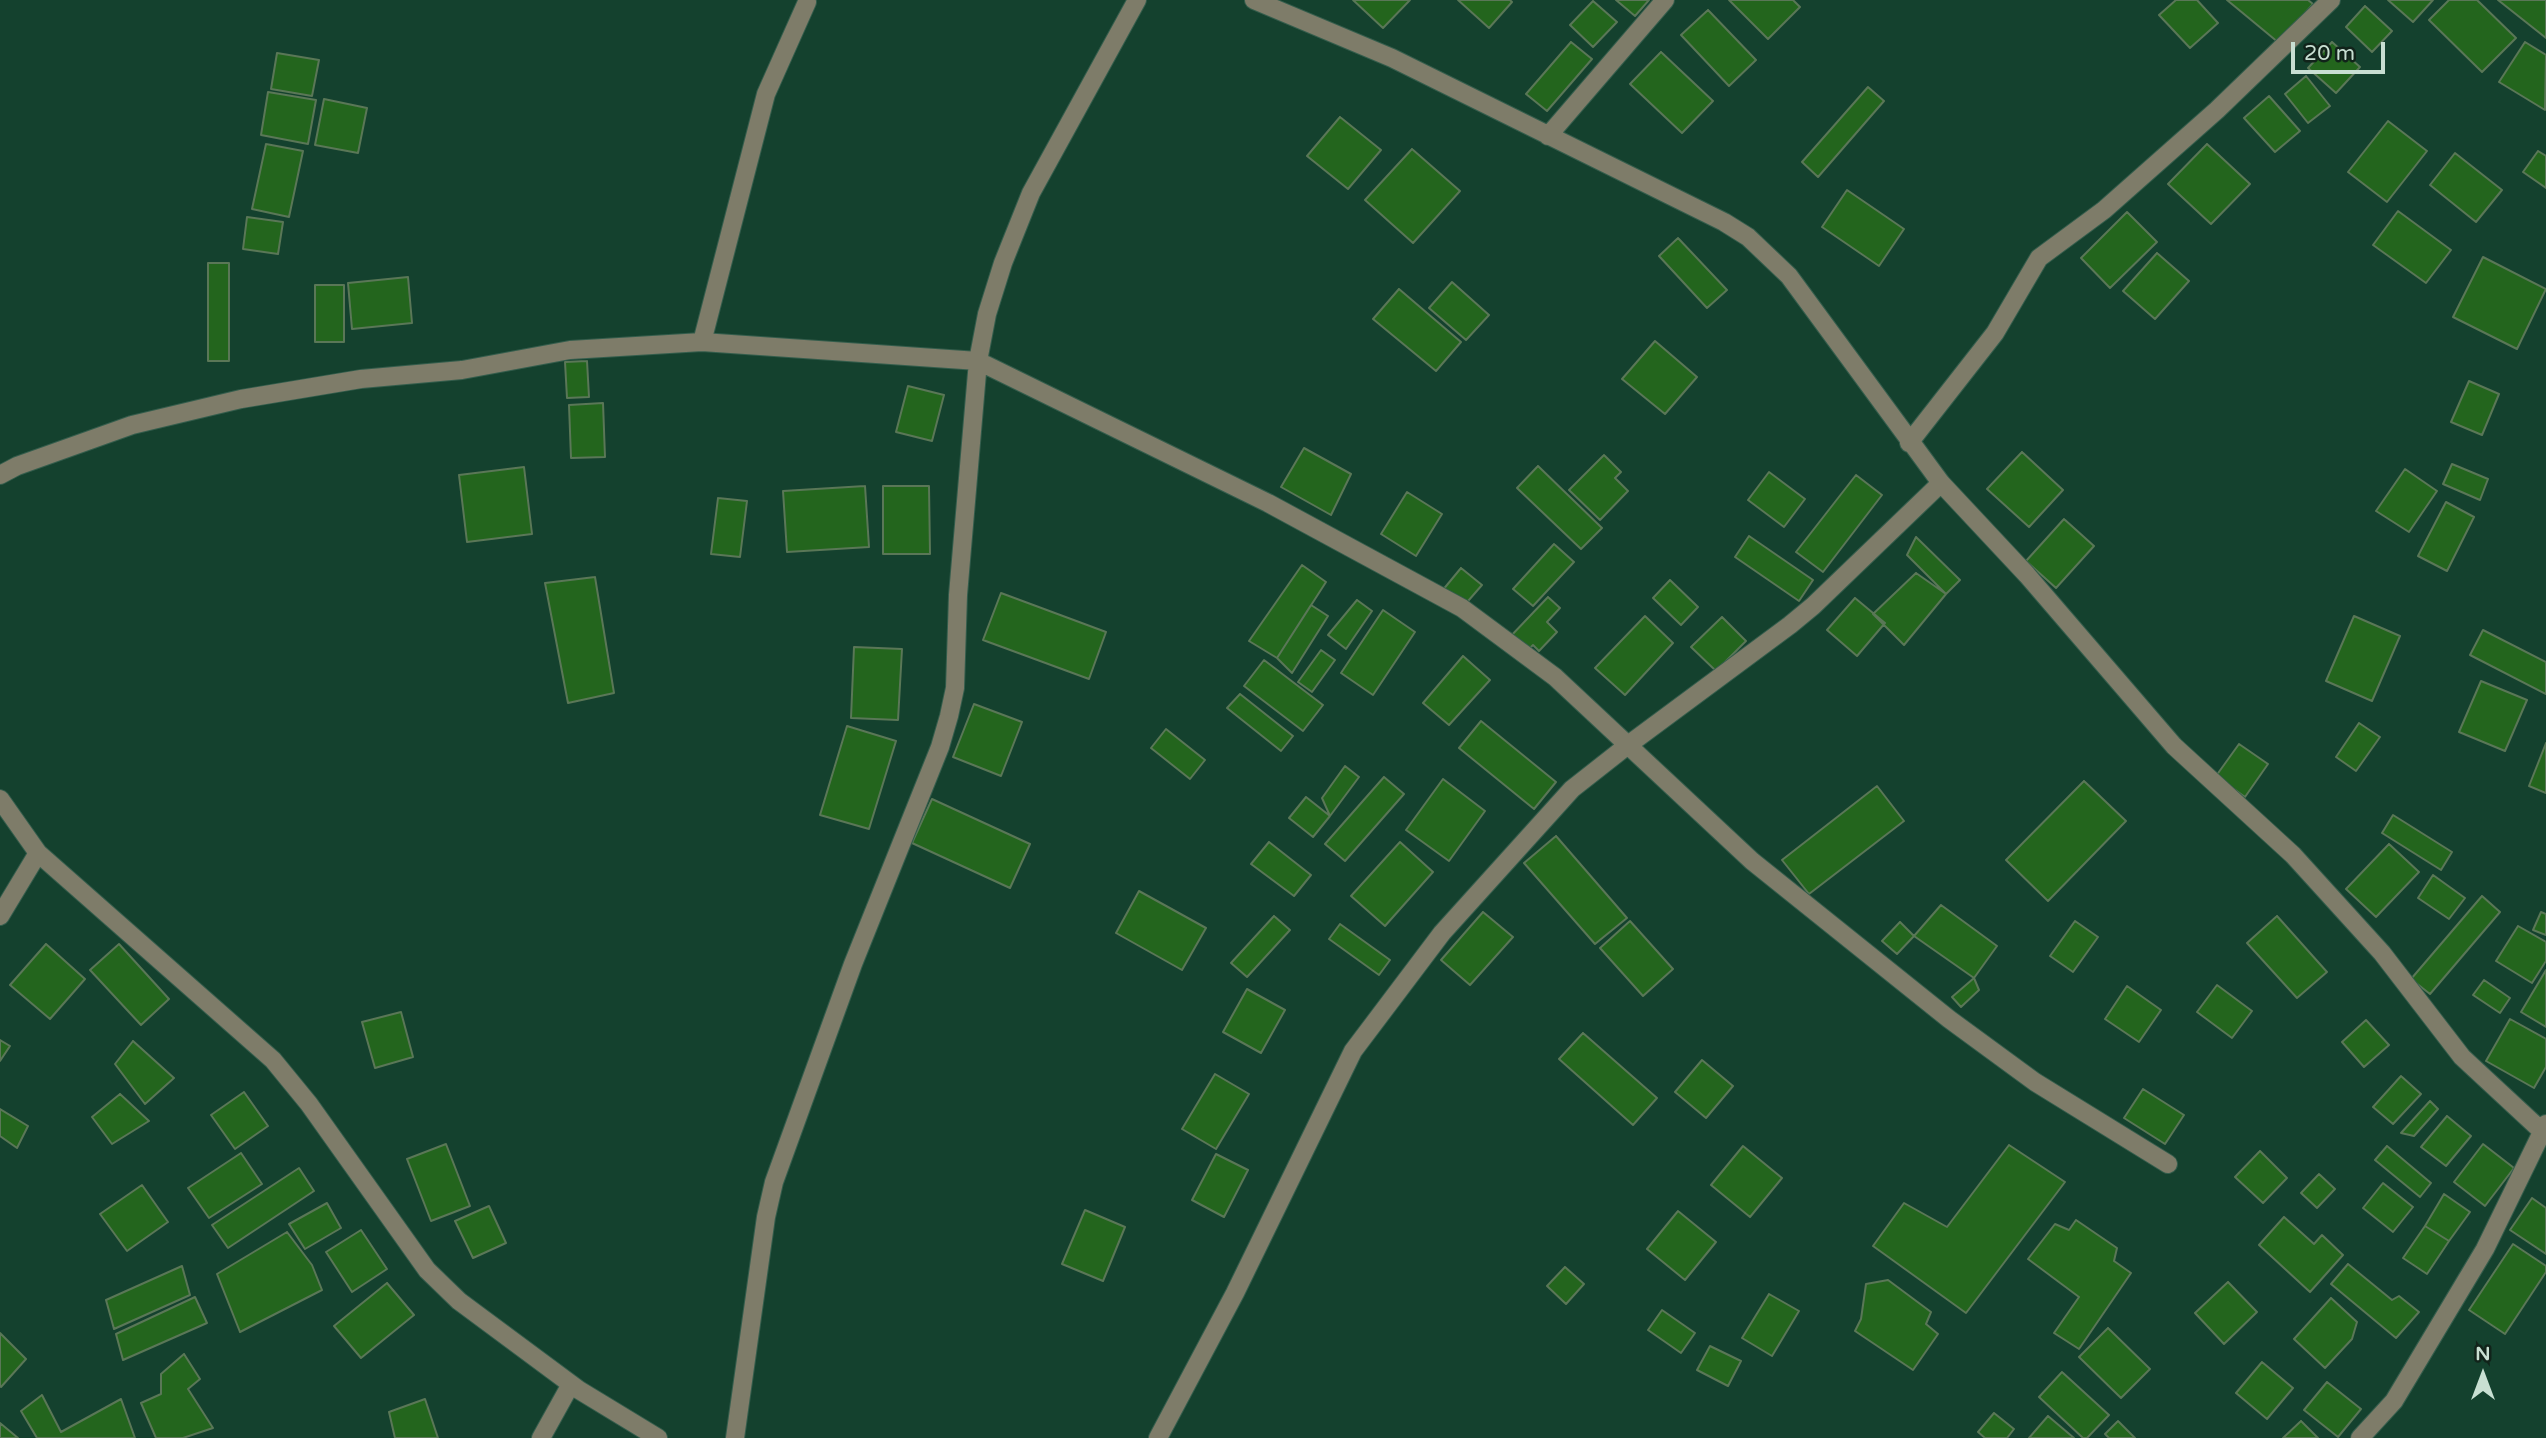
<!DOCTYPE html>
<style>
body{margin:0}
#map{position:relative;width:2546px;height:1438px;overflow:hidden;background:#14412e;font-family:"Varela Round",sans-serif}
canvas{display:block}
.north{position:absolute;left:2448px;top:1340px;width:70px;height:70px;-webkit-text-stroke:5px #11231a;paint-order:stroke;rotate:0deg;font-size:19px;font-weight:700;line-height:28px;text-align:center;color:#c8dfd2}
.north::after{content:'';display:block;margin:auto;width:24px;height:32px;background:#c8dfd2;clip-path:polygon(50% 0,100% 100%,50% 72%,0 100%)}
.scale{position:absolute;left:2291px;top:42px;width:94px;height:32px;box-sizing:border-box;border:4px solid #c8dfd2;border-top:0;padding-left:9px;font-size:21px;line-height:24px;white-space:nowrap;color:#c8dfd2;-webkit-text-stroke:5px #11231a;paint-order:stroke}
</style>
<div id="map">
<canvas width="2546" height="1438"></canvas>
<div class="north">N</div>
<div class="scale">20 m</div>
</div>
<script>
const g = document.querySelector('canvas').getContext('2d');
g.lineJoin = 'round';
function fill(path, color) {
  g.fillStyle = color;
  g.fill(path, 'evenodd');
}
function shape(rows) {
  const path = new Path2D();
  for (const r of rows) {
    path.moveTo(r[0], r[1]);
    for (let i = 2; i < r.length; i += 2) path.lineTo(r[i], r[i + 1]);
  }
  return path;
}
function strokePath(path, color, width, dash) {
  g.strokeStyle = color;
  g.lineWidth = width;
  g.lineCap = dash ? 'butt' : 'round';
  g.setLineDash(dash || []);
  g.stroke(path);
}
const building = shape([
 [1353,0,1410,0,1383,28,1353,0],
 [1458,0,1510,0,1512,2,1489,28,1458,0],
 [1616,0,1649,0,1635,16,1616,0],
 [1729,0,1793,0,1800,7,1768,39,1729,0],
 [2176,0,2197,0,2218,23,2190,48,2159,15,2176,0],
 [2227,0,2308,0,2313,4,2279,43,2227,0],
 [2388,0,2433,0,2413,22,2388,0],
 [2449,0,2477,0,2516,38,2482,72,2429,20,2449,0],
 [2498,0,2546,0,2546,38,2498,0],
 [1593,1,1617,22,1593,47,1570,25,1593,1],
 [2365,6,2392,31,2372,52,2346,27,2365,6],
 [1708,10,1756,60,1729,86,1681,35,1708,10],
 [1571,42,1592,59,1547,111,1526,94,1571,42],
 [2332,42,2360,67,2336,93,2308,68,2332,42],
 [2525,42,2546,55,2545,110,2499,82,2525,42],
 [1661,52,1713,101,1682,133,1630,84,1661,52],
 [277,53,319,60,312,96,271,89,277,53],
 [2306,76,2330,106,2308,123,2285,94,2306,76],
 [1868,87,1884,101,1818,177,1802,162,1868,87],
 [268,92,316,100,308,144,261,135,268,92],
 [2269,96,2300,131,2275,152,2244,118,2269,96],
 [324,99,367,108,358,153,315,145,324,99],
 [1340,117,1381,150,1348,189,1307,156,1340,117],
 [2388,121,2427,151,2387,202,2348,172,2388,121],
 [266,144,303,151,289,217,252,209,266,144],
 [2207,144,2250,184,2211,224,2168,184,2207,144],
 [1412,149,1460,191,1413,243,1365,200,1412,149],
 [2538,151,2546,156,2546,188,2523,172,2538,151],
 [2455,153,2502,190,2476,222,2430,185,2455,153],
 [1847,190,1904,229,1879,266,1822,227,1847,190],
 [2398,211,2451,250,2426,283,2373,245,2398,211],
 [2127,212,2157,242,2110,288,2081,258,2127,212],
 [247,217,283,222,278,254,243,249,247,217],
 [1678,238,1727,290,1707,308,1659,256,1678,238],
 [2157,253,2189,281,2155,319,2123,291,2157,253],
 [2483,257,2546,289,2517,349,2453,317,2483,257],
 [208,263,229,263,229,361,208,361,208,263],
 [408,277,412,323,352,329,348,283,408,277],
 [1452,282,1489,315,1466,340,1429,308,1452,282],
 [315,285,344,285,344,342,315,342,315,285],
 [1399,289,1461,342,1436,371,1373,319,1399,289],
 [1655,341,1697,377,1665,414,1622,379,1655,341],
 [587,361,589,397,567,398,565,362,587,361],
 [2469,381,2499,394,2482,435,2451,422,2469,381],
 [908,386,944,395,932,441,896,432,908,386],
 [603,403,605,457,571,458,569,405,603,403],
 [1304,448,1351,474,1331,515,1281,487,1304,448],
 [2022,452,2063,490,2029,527,1987,489,2022,452],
 [1604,455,1621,472,1615,478,1628,491,1600,520,1569,490,1604,455],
 [2452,464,2488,479,2480,500,2443,484,2452,464],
 [1538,466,1602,528,1581,549,1517,488,1538,466],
 [524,467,532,534,467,542,459,475,524,467],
 [2405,469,2437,491,2409,532,2376,511,2405,469],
 [1769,472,1805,499,1784,527,1748,500,1769,472],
 [1856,475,1882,495,1823,572,1796,552,1856,475],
 [865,486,869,547,787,552,783,491,865,486],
 [883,486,929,486,930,554,883,554,883,486],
 [1407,492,1442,514,1416,556,1381,534,1407,492],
 [718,498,747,501,740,557,711,554,718,498],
 [2446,502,2474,517,2447,571,2418,556,2446,502],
 [2064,519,2094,546,2056,588,2026,561,2064,519],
 [1749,536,1813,580,1799,601,1735,557,1749,536],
 [1916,537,1960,580,1946,594,1907,555,1916,537],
 [1554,544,1574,562,1533,606,1513,589,1554,544],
 [1302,565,1326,582,1277,658,1249,641,1302,565],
 [1461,568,1482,585,1462,608,1442,591,1461,568],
 [1916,573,1946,594,1904,645,1873,614,1916,573],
 [595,577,614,693,568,703,545,583,595,577],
 [1670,580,1698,607,1681,625,1653,598,1670,580],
 [1001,593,1106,632,1089,679,983,640,1001,593],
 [1548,597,1560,608,1547,622,1557,632,1539,651,1533,645,1525,653,1509,638,1548,597],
 [1855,598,1885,623,1857,656,1827,630,1855,598],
 [1357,600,1372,611,1346,649,1328,635,1357,600],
 [1311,605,1328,616,1292,673,1277,658,1311,605],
 [1383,610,1415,632,1373,695,1341,673,1383,610],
 [1645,616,1673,643,1625,695,1595,668,1645,616],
 [2354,616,2400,636,2372,701,2326,681,2354,616],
 [1722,617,1746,641,1716,671,1691,647,1722,617],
 [2483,630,2546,662,2546,694,2470,655,2483,630],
 [854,647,902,649,898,720,851,718,854,647],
 [1321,650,1335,660,1312,692,1298,682,1321,650],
 [1463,656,1490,680,1449,725,1423,703,1463,656],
 [1264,660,1323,705,1303,731,1244,686,1264,660],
 [2481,681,2527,700,2505,751,2459,732,2481,681],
 [1240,694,1293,736,1281,751,1227,708,1240,694],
 [974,704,1022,722,1001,776,953,757,974,704],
 [1481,721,1556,782,1534,809,1459,748,1481,721],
 [2359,723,2380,737,2356,771,2336,757,2359,723],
 [847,726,896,741,869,829,820,815,847,726],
 [1166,729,1205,760,1190,779,1151,748,1166,729],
 [2546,743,2546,793,2529,786,2546,743],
 [2239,744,2268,764,2245,797,2216,776,2239,744],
 [1345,766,1359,777,1330,816,1322,798,1345,766],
 [1384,777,1404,794,1345,861,1325,844,1384,777],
 [1443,779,1485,811,1449,861,1406,830,1443,779],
 [2084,781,2126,821,2048,901,2006,860,2084,781],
 [1877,786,1904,821,1809,894,1782,860,1877,786],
 [1306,797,1330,816,1313,837,1289,818,1306,797],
 [932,799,1030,844,1010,888,912,843,932,799],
 [2393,815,2452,852,2441,870,2382,833,2393,815],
 [1556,836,1627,918,1595,944,1524,863,1556,836],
 [1269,842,1311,875,1294,896,1251,864,1269,842],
 [1400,842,1433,872,1385,926,1351,896,1400,842],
 [2389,844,2419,872,2376,917,2346,889,2389,844],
 [2433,875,2465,898,2449,919,2418,898,2433,875],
 [1139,891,1206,928,1182,970,1116,933,1139,891],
 [2482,896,2500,912,2430,994,2411,979,2482,896],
 [1941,905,1997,946,1974,978,1914,936,1941,905],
 [1483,912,1513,937,1470,985,1441,960,1483,912],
 [2541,912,2546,914,2546,935,2533,930,2541,912],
 [1274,916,1290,930,1247,977,1231,963,1274,916],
 [2277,916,2327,972,2297,998,2247,943,2277,916],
 [1630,921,1673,969,1643,996,1600,948,1630,921],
 [2075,921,2098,937,2073,972,2050,956,2075,921],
 [1900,922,1914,936,1897,954,1882,941,1900,922],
 [1340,924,1390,960,1379,975,1329,939,1340,924],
 [2518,926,2546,942,2546,961,2532,983,2496,961,2518,926],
 [46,944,85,979,50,1019,10,985,46,944],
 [119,944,169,999,141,1025,90,970,119,944],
 [2546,970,2546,1027,2521,1012,2546,970],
 [1974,978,1979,990,1961,1007,1952,997,1974,978],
 [2484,980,2510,998,2500,1013,2473,995,2484,980],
 [2217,985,2252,1011,2232,1038,2197,1012,2217,985],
 [2127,986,2161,1010,2139,1042,2105,1019,2127,986],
 [1247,989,1285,1010,1261,1053,1223,1032,1247,989],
 [401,1012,413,1057,375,1068,362,1022,401,1012],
 [2510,1019,2546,1039,2546,1067,2534,1088,2486,1061,2510,1019],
 [2366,1020,2389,1045,2364,1067,2342,1042,2366,1020],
 [1583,1033,1657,1098,1633,1125,1559,1059,1583,1033],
 [0,1040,10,1046,0,1061,0,1040],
 [133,1041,174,1078,145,1104,115,1064,133,1041],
 [1702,1060,1733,1086,1706,1118,1675,1092,1702,1060],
 [1215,1074,1249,1094,1216,1149,1182,1129,1215,1074],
 [2401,1076,2421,1094,2393,1124,2373,1107,2401,1076],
 [2143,1089,2184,1115,2165,1144,2124,1118,2143,1089],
 [244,1092,268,1126,235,1149,211,1115,244,1092],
 [120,1094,149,1121,112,1144,92,1117,120,1094],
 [2430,1101,2438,1109,2414,1136,2401,1133,2430,1101],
 [0,1109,28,1126,17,1148,0,1136,0,1109],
 [2447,1116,2471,1136,2446,1166,2421,1147,2447,1116],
 [446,1144,470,1206,431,1221,407,1159,446,1144],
 [2483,1144,2514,1168,2485,1206,2454,1182,2483,1144],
 [2009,1145,2065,1182,1966,1313,1873,1246,1904,1203,1947,1227,2009,1145],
 [1743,1146,1782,1178,1750,1217,1711,1185,1743,1146],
 [2387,1146,2431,1183,2420,1197,2375,1160,2387,1146],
 [2260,1151,2287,1178,2263,1203,2235,1177,2260,1151],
 [241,1153,262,1184,209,1218,188,1188,241,1153],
 [1216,1154,1248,1170,1224,1217,1192,1200,1216,1154],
 [299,1168,314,1191,228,1248,212,1225,299,1168],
 [2319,1174,2335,1189,2317,1208,2301,1193,2319,1174],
 [2383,1183,2413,1207,2393,1232,2363,1208,2383,1183],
 [142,1185,168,1222,127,1251,100,1214,142,1185],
 [2444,1194,2470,1212,2449,1241,2425,1226,2444,1194],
 [2532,1198,2546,1208,2546,1254,2510,1230,2532,1198],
 [327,1203,341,1228,305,1249,289,1224,327,1203],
 [489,1206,506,1243,473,1258,455,1221,489,1206],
 [1085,1210,1125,1227,1103,1281,1062,1264,1085,1210],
 [1678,1211,1716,1242,1685,1280,1647,1249,1678,1211],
 [2284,1217,2314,1244,2322,1235,2343,1255,2310,1292,2259,1245,2284,1217],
 [2076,1220,2117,1248,2114,1261,2131,1273,2079,1349,2054,1333,2079,1297,2028,1259,2055,1224,2069,1230,2076,1220],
 [2425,1226,2449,1241,2427,1274,2403,1258,2425,1226],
 [361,1230,387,1269,352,1292,326,1252,361,1230],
 [287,1232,312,1265,322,1290,240,1332,217,1274,287,1232],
 [2513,1244,2546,1266,2546,1272,2505,1334,2469,1310,2513,1244],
 [2348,1264,2392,1300,2399,1296,2419,1312,2396,1338,2331,1284,2348,1264],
 [182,1266,190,1295,114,1329,106,1300,182,1266],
 [1565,1267,1584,1284,1566,1304,1547,1286,1565,1267],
 [1888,1280,1931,1312,1926,1324,1938,1334,1913,1370,1855,1331,1861,1319,1866,1284,1888,1280],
 [2228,1282,2257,1312,2224,1344,2195,1313,2228,1282],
 [387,1283,414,1315,361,1358,334,1326,387,1283],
 [1769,1294,1799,1311,1772,1356,1742,1338,1769,1294],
 [195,1297,207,1323,123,1360,116,1334,195,1297],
 [2331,1298,2357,1322,2352,1339,2325,1368,2294,1339,2331,1298],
 [1662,1310,1695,1333,1681,1353,1648,1330,1662,1310],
 [2108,1328,2150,1369,2121,1398,2079,1357,2108,1328],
 [0,1333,26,1359,1,1387,0,1386,0,1333],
 [1710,1346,1741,1361,1728,1386,1697,1370,1710,1346],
 [184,1354,200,1379,188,1389,213,1428,183,1438,156,1438,141,1403,161,1394,161,1374,184,1354],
 [2262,1362,2293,1388,2267,1419,2236,1393,2262,1362],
 [2062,1372,2109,1415,2087,1438,2083,1438,2039,1397,2062,1372],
 [2327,1382,2361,1409,2338,1437,2304,1410,2327,1382],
 [42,1395,61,1432,121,1399,135,1438,37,1438,21,1411,42,1395],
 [425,1399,438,1438,395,1438,389,1412,425,1399],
 [1994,1413,2014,1429,2007,1438,1985,1438,1978,1432,1994,1413],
 [2048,1416,2074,1438,2029,1438,2048,1416],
 [2118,1421,2135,1438,2109,1438,2105,1434,2118,1421],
 [2301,1421,2318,1438,2283,1438,2301,1421],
 [0,1423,18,1438,0,1438,0,1423]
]);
fill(building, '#23651d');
strokePath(building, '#5a7757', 2);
const minor = shape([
 [1254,0,1392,58,1724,222,1748,237,1789,276,1941,483,2027,575,2174,746,2293,855,2382,953,2462,1057,2546,1135],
 [1548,136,1665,0],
 [702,342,766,94,807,2],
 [1909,443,1995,333,2039,258,2104,210,2217,110,2331,0],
 [0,475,17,466,132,425,241,399,361,379,462,370,570,350,702,342,978,361,1268,503,1462,608,1555,677,1752,861,1949,1019,2035,1082,2168,1164],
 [0,799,38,853,273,1060,309,1104,427,1270,459,1301,579,1390,658,1438],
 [0,916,38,853],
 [541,1438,571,1384],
 [735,1438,766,1217,774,1182,853,964,940,747,949,716,955,688,958,595,978,361,987,314,1003,263,1031,193,1137,0],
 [1158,1438,1235,1293,1353,1051,1442,933,1572,789,1628,745,1790,625,1813,606,1941,483],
 [2360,1438,2394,1401,2485,1249,2546,1124]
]);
strokePath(minor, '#345d4c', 20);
strokePath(minor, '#7e7c69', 18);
</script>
